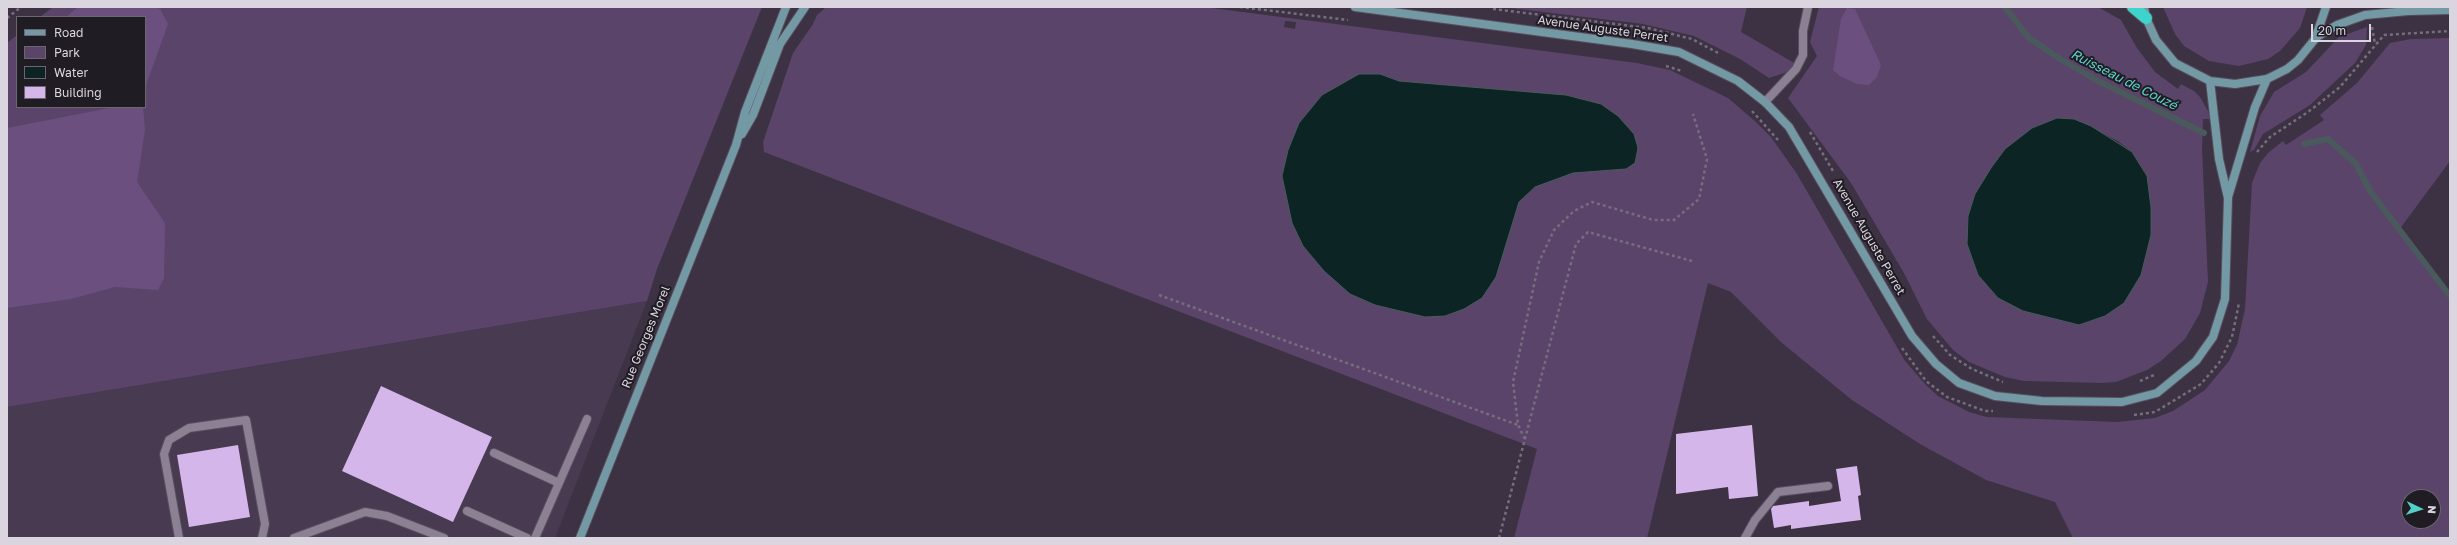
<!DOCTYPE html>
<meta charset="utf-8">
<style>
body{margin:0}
#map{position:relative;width:2457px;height:545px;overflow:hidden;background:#3c3243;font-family:"Golos Text",sans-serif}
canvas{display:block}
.frame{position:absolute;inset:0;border:8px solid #dbd5e0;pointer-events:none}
.legend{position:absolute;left:16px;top:16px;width:130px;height:92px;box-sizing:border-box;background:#201c24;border:1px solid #6b666f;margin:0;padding:5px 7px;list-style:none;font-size:12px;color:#dbd5e0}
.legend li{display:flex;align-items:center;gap:8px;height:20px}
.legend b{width:20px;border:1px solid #6b666f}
.north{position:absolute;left:2401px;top:489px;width:40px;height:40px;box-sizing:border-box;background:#201c24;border:1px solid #6b666f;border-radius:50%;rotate:94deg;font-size:11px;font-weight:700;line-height:16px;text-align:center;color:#dbd5e0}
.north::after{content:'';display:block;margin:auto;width:14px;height:18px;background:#55cec5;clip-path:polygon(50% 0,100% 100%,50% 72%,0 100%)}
.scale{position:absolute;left:2311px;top:24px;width:60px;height:18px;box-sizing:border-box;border:2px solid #dbd5e0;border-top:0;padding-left:5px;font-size:12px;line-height:14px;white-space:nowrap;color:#dbd5e0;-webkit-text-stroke:3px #201c24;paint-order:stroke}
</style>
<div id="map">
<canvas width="2457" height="545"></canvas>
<div class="frame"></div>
<ul class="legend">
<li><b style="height:5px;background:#7399a4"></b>Road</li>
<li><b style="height:11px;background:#5b446a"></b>Park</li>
<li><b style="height:11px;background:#0c2524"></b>Water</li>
<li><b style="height:11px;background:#d4b6ea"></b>Building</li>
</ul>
<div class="north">N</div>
<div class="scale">20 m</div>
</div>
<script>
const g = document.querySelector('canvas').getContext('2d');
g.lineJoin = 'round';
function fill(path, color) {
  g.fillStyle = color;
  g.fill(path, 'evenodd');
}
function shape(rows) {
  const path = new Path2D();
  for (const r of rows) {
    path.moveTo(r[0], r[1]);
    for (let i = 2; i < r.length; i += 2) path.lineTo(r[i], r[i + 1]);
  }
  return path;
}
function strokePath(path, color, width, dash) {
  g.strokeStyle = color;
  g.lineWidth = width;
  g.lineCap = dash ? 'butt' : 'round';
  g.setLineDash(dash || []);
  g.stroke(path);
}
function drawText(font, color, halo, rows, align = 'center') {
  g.font = font + ' "Golos Text",sans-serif';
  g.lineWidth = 4;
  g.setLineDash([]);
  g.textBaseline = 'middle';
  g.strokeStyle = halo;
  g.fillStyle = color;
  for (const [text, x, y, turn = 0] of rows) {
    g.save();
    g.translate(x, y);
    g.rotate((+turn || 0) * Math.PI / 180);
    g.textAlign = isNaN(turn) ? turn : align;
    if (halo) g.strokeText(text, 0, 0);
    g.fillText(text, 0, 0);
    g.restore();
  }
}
fill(shape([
 [647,301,555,538,7,538,7,407]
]), '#483a51');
fill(shape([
 [53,7,762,7,657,269,647,301,7,407,7,43,17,35,17,107,145,107,145,17,40,17],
 [826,7,1204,7,1637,63,1670,70,1728,98,1756,122,1771,137,1797,174,1905,361,1926,385,1938,396,1969,412,1987,417,2117,422,2155,418,2173,411,2205,390,2229,361,2237,345,2245,309,2252,183,2260,163,2268,153,2283,141,2286,145,2324,120,2320,115,2357,83,2390,43,2411,39,2450,38,2450,161,2399,230,2450,296,2450,538,2073,538,2055,502,1986,480,1920,444,1852,400,1782,343,1731,292,1708,283,1647,538,1514,538,1537,449,764,152,763,142,793,53,813,24,817,15],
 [1285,21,1296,22,1295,29,1284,27],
 [2409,497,2433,497,2433,521,2409,521],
 [1502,7,1747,7,1741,32,1796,64,1787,72,1769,78,1740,59,1694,36,1643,24],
 [1819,7,2098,7,2121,20,2137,48,2155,72,2178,89,2181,84,2194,91,2200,97,2208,111,2210,119,2203,119,2202,148,2208,282,2200,313,2185,339,2161,361,2147,370,2116,382,2102,383,2024,381,2005,377,1969,362,1953,350,1927,319,1904,273,1851,183,1788,98,1817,56,1810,42],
 [2057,118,2074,119,2118,141,2132,152,2147,176,1998,298,1978,275,1967,244,1968,216,1975,194,1991,168],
 [2163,7,2307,7,2300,28,2280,51,2268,59,2239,66,2209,61,2184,46,2175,34],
 [2367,27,2366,45,2355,63,2310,105,2263,134,2254,150,2250,152,2260,116,2274,92,2306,72,2339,37]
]), '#5b446a');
fill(shape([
 [78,7,156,7,160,9,168,24,145,88,145,17,66,17],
 [1847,8,1855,9,1881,65,1877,77,1869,85,1857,84,1840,76,1833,70,1841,19],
 [115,107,143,107,145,130,137,182,165,223,164,278,158,290,115,287,71,299,7,308,7,128]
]), '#6b4f7e');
const water = shape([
 [1359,74,1380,74,1399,81,1566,95,1601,104,1618,116,1634,134,1638,148,1635,163,1626,169,1573,173,1535,187,1519,202,1496,277,1482,298,1464,309,1445,316,1425,317,1375,305,1350,294,1324,271,1303,246,1292,223,1282,176,1288,150,1299,123,1322,95,1359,74],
 [2057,118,2074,119,2091,126,2132,152,2147,176,2151,207,2151,235,2141,275,2124,303,2105,316,2079,325,2023,311,1998,298,1978,275,1967,244,1968,216,1975,194,1991,168,2005,149,2032,128,2057,118]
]);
fill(water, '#0c2524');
strokePath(water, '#4a5a5c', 1);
strokePath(shape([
 [2005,7,2028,37,2060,59,2100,82,2204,133],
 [2304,144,2328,139,2356,164,2370,191,2450,296]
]), '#4a5a5c', 6);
fill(shape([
 [381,386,492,437,453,522,342,471],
 [1752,425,1758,496,1729,499,1728,487,1676,494,1676,434],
 [238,445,250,517,189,527,177,455],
 [1857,466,1861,495,1858,496,1861,520,1791,529,1791,525,1774,528,1771,509,1773,506,1809,501,1809,506,1841,501,1836,469]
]), '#d4b6ea');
const lane = shape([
 [1765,102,1796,69,1803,55,1803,31,1808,7],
 [494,453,559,483],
 [467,511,527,538],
 [179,538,164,454,169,440,189,428,246,420,265,524,262,538],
 [294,538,365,512,387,516,444,538],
 [535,538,587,419],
 [1745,538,1755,520,1778,492,1828,486]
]);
const secondary = shape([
 [1355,7,1632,44,1679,52,1738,81,1765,102,1789,127,1912,336,1936,364,1959,383,1995,396,2042,401,2122,402,2157,393,2196,361,2213,337,2225,299,2228,198,2219,159,2210,81],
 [2144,7,2146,18,2156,40,2175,63,2210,81,2235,84,2267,79,2287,69,2298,60,2315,39,2326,7],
 [2315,38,2337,25,2365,15,2408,11,2450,10],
 [742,134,753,115,780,44,805,7],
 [2228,197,2255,107,2267,79],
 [580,538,736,145,745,112,786,7]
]);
const highway = shape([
 [2133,7,2146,18]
]);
strokePath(lane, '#574e5c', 10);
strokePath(secondary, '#574e5c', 10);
strokePath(highway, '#574e5c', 14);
strokePath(shape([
 [1240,7,1348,20],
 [1493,9,1648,28,1692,39,1720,54],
 [7,18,21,7],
 [2372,27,2375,44],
 [1666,66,1682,71],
 [1752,111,1778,140],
 [1810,132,1833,171],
 [2257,152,2270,137,2308,112,2340,87,2384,35,2450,31],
 [1159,295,1518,425],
 [1933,336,1950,355,1972,369,2003,382],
 [1902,348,1926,381,1947,397,1985,411,1993,411],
 [2140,381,2154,375],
 [2134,415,2155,412,2201,384,2219,363,2232,337,2239,303],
 [1525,439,1518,425,1513,382,1539,262,1554,230,1574,211,1592,202,1653,220,1674,220,1699,199,1707,159,1693,114],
 [1499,538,1576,244,1588,232,1692,261]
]), '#766e7c', 2.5, [3, 3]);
strokePath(lane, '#8b8094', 8);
strokePath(secondary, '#7399a4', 8);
strokePath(highway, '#3cd4cb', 12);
drawText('12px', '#dbd5e0', '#201c24', [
 ["Avenue Auguste Perret",1603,29,8],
 ["Avenue Auguste Perret",1869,237,60],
 ["Rue Georges Morel",646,337,-68]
]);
drawText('italic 13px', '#5bd5cd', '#201c24', [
 ["Ruisseau de Couzé",2124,80,27]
]);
</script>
